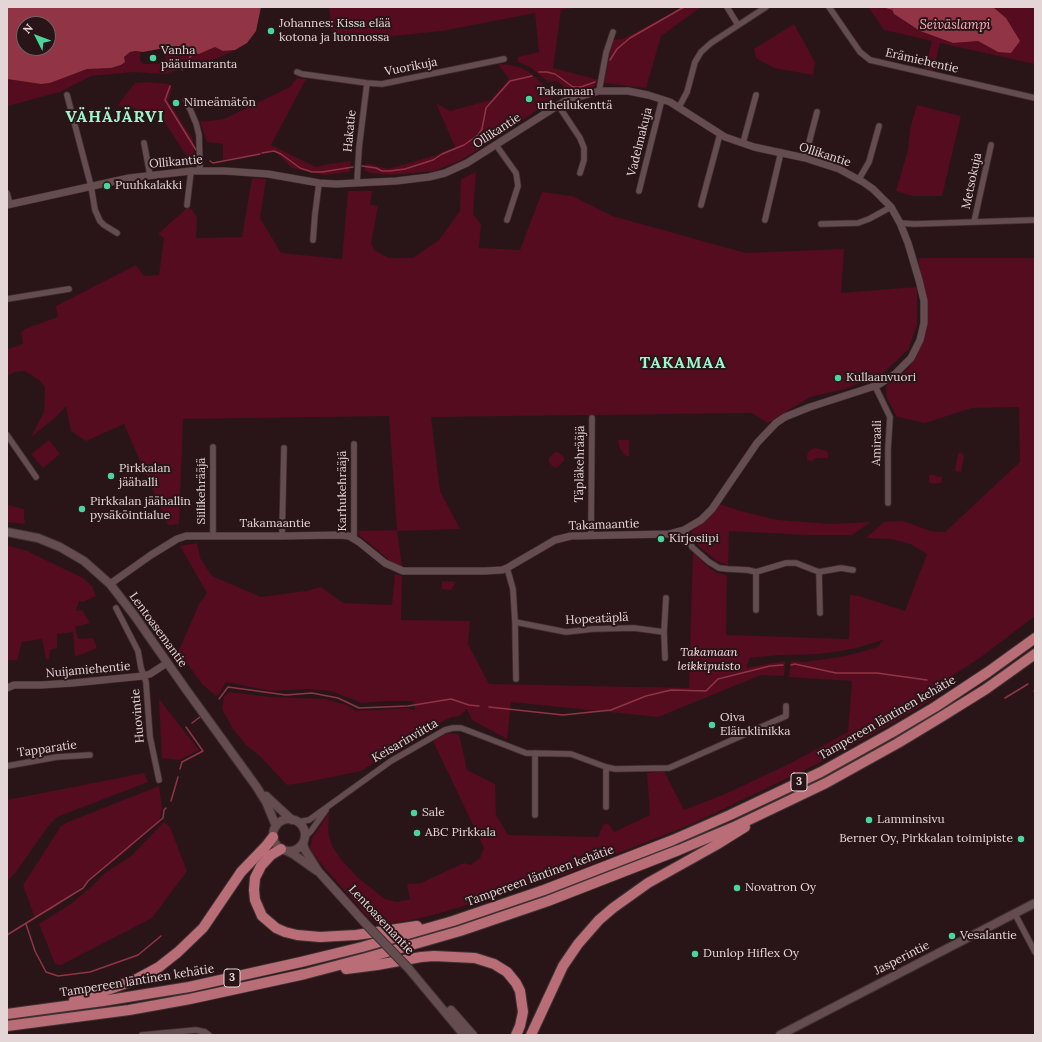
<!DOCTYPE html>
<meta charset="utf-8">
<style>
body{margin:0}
#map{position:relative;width:1042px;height:1042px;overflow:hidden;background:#291518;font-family:Lora,serif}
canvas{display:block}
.frame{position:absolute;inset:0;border:8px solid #e4d6d7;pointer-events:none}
.north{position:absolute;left:16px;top:16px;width:40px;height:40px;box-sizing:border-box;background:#291518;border:1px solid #746264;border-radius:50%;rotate:312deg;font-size:11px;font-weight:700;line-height:16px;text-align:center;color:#e4d6d7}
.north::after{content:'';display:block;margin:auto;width:14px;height:18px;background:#4bd49b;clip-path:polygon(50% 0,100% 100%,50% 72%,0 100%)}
</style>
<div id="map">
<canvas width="1042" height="1042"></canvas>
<div class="frame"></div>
<div class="north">N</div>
</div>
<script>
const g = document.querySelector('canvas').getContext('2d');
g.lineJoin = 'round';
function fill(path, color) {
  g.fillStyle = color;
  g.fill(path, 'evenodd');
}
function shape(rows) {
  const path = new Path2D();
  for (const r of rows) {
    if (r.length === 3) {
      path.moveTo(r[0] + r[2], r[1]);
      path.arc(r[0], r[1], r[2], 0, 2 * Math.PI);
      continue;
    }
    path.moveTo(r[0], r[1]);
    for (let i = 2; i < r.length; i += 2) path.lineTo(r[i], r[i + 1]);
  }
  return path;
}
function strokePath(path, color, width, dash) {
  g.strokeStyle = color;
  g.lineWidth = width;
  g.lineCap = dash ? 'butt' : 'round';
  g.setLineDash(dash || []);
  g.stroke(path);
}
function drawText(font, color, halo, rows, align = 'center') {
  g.font = font + ' Lora,serif';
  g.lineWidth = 4;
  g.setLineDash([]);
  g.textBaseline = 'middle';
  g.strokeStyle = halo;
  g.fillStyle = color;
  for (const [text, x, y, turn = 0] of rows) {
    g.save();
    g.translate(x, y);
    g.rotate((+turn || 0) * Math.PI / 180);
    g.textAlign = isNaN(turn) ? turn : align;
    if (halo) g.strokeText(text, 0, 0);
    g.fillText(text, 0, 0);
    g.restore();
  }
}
fill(shape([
 [329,7,579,7,561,10,553,68,598,80,594,87,568,93,562,85,556,81,548,82,530,67,518,62,518,57,539,52,535,13,442,31,393,36,333,39],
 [684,7,701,7,661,36,646,88,604,83,613,40,623,39],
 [868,7,894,7,892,9,895,15,920,31,953,43,978,41,998,52,1006,18,993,7,1035,7,1035,64,940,43,933,71,925,69,932,41,884,30],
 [794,24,815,62,813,75,774,68,756,58,754,49],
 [215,47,223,51,235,50,220,57,165,74,134,72,91,76,60,92,7,106,7,79,41,84,50,83,87,69,111,68,121,65,125,62,124,57,130,52,140,51,140,60,143,64,161,64,166,60,164,48,186,53,199,54],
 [498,64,509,65,519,67,529,72,544,85,554,99,462,160,434,171,413,173,389,175,370,173,364,170,366,163,388,169,437,155,455,147,436,103,450,111,491,100,509,79],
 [297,78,306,79,271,145,316,167,329,164,351,161,349,172,325,175,292,168,275,151,223,160,223,144,207,142,200,122,224,119,290,87],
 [148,82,168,84,172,88,168,101,193,140,194,161,192,164,160,115,152,111,117,106,135,83],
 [917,105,961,116,942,196,913,196,896,191,908,150,910,129],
 [476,172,473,214,481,224,479,248,520,250,542,192,572,196,612,216,746,253,844,249,841,293,917,287,917,325,908,350,883,373,845,389,810,397,768,423,752,413,431,417,440,491,460,529,397,531,402,566,393,563,359,535,359,531,397,530,389,416,183,419,179,524,168,525,124,424,86,441,71,431,66,406,56,417,31,437,44,412,45,392,45,387,39,380,25,371,15,372,7,376,7,349,21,345,23,343,21,333,25,329,58,317,56,306,136,265,144,276,159,275,164,238,158,234,187,208,191,209,197,217,196,238,242,237,252,178,266,179,260,218,281,253,342,259,348,191,372,191,370,205,378,206,371,243,374,250,389,258,413,258,439,240,460,211,461,179],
 [918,258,1035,258,1035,616,981,657,926,693,933,699,886,727,821,762,692,824,568,873,502,894,444,912,412,920,378,925,366,915,317,859,310,848,312,838,329,813,328,832,332,846,340,858,357,877,385,899,397,902,410,899,407,884,421,883,464,863,470,865,480,858,484,848,433,741,447,733,459,734,467,770,495,784,496,815,508,835,598,837,603,825,608,823,614,832,650,815,647,773,664,771,684,810,725,794,791,763,848,732,852,681,789,677,791,661,805,662,846,656,878,647,883,640,856,648,841,651,819,654,779,655,750,658,746,668,785,661,784,676,761,675,658,717,511,702,507,739,472,720,467,709,459,716,452,717,431,727,421,728,418,722,418,730,412,739,361,771,307,782,287,785,261,757,246,745,233,729,222,709,224,697,229,692,271,697,325,699,347,705,356,711,409,708,415,711,413,701,387,701,362,703,331,691,307,689,271,691,226,682,219,694,216,696,202,684,181,655,179,650,199,604,207,593,180,546,197,543,200,558,212,576,261,597,306,591,321,587,343,603,392,605,395,574,402,576,401,620,470,621,468,644,489,684,689,688,693,552,707,566,717,573,727,575,726,635,849,639,850,595,859,596,905,611,927,554,910,544,892,539,866,538,884,522,903,521,931,531,945,532,1020,462,1019,407,972,408,925,423,897,417,887,398,886,386,908,369,923,340,926,301],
 [49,440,60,454,43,468,31,454],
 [619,440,629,440,629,456,626,456,620,449,618,441],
 [815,448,826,451,828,453,828,458,816,458,812,461,807,460,807,457,808,452,812,449],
 [558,452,564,457,564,461,556,468,552,466,549,462,549,458,554,453],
 [961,452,964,455,961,472,955,471,958,454],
 [931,474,939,477,942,476,941,483,932,484,929,482,929,476],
 [719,504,744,512,779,520,832,524,871,522,852,535,809,535,729,531,728,565,717,561,703,550,691,538,692,531,709,517],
 [7,505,24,509,24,515,25,524,7,522],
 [7,545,27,551,83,578,92,586,96,596,83,602,79,601,76,611,82,610,90,623,75,627,78,639,93,638,97,648,75,657,73,632,57,634,57,648,50,650,49,659,46,659,42,639,22,642,17,660,7,660,8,642,7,641],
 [442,581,456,582,451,590,442,589],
 [159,699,199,750,179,760,162,758],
 [144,773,148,782,57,817,49,825,16,872,7,882,7,800],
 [159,786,162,808,159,821,125,852,76,891,52,909,35,918,23,885,61,826,68,822],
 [164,822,170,827,187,871,152,918,61,965,55,964,39,924,72,903,92,886,105,873,131,856]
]), '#540c1e');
fill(shape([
 [7,7,261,7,256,31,247,43,235,50,223,51,215,47,199,54,186,53,164,48,143,52,136,51,130,52,124,57,125,62,121,65,111,68,87,69,50,83,41,84,7,79],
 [24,24,48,24,48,48,24,48],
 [894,7,993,7,1006,18,1020,41,1011,53,998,52,978,41,953,43,920,31,894,14,892,9]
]), '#913546');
strokePath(shape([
 [885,7,892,9],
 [610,60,617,49,630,38,684,7],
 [182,70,192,54],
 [539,72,547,72,555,74,573,87,581,87,595,82],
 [170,86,165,100,196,150],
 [262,153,274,151,281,154,300,168,312,172,322,172,353,167],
 [210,161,213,163,260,154],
 [362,166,376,168,382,171,390,171,405,169,433,160,442,154,464,145,478,135,482,129,486,108,510,81,532,76],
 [791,665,795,664,836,673,877,673,927,680],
 [1034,691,1035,692],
 [1005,698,1028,684],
 [219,699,228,687,286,695,312,693,338,698,359,708,408,706,451,699,469,705,479,706],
 [489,707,563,715,611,710,646,696,671,690,706,691,718,679,770,666,783,665],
 [192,723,200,717],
 [180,769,182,762,203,751,186,727],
 [171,801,178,777],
 [26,924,35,951,46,972,58,976,90,972,138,955,161,936],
 [7,935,83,888,88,881,163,818,164,810,166,808]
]), '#913546', 1.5);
const minor = shape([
 [727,7,738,25],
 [829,7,860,52,870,60,1035,98],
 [297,72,302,74,367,83,382,84,504,59],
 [599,91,606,53,613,32],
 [67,95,91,186,95,210,100,221,104,225,117,233],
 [186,100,196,123,199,135,200,170],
 [556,105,560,108,580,138,584,148,584,160,580,173],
 [679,107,687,92,695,62,701,52,711,43,766,7],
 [144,143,150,175],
 [743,143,756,95],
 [496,145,516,173,517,179,518,186,507,220],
 [805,158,817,112],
 [859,179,869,162,879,126],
 [357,182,359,148,367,83],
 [639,191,662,99],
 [7,193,10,204],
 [187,205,191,171],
 [701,205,720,134],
 [765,220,781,152],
 [974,222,991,145],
 [900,223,914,224,1035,220],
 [821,224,858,223,869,219,891,207],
 [313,240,315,214,319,183],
 [7,299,69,289],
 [875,386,890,417,888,449,888,503],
 [7,435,36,477],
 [684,530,692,547,709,562,719,568,728,569,748,570,756,572,786,563,796,563,819,572,841,568,853,570],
 [213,535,213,447],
 [591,535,592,418],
 [282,536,284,448],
 [354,539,354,444],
 [507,568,513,589,515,622,566,632,593,629,634,628,664,632],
 [819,572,820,613],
 [116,608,138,651,141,668,146,682,150,737,159,780],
 [756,610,756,572],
 [515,622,516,679],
 [665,658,664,632,666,598],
 [7,766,57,757,90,755],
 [606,767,606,807],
 [535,815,535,753],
 [298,822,309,820,391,761,445,730,453,728,461,728,469,731,526,753,571,754,606,767,615,769,669,768,786,716,786,706],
 [305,837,311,831,326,810],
 [1015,914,1035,952],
 [142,1035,196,1030,205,1032,209,1035]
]);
const tertiary = shape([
 [7,205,129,178,191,171,225,171,268,174,319,183,336,184,396,181,429,177,445,173,467,163,565,101,599,91,628,91,648,95,670,102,725,137,754,147,805,158,839,169,863,182,873,189,891,207,900,223,908,243,919,280,924,301,924,323,920,340,911,358,895,374,878,385,810,407,785,417,776,423,757,443,712,509,701,520,684,530,669,534,571,536,555,540,507,568,502,570,485,571,403,571,385,563,359,542,349,536,340,535,282,536,186,536,177,539,151,555,110,584],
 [7,688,14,685,41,685,73,683,143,676,150,674,167,663]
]);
const secondary = shape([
 [7,532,38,538,60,547,84,561,110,584,134,615,185,688,256,786,266,802,276,826],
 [266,796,292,820],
 [289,835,16],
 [303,844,305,850,318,871,364,922],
 [287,851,293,854,317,871],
 [409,969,464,1035],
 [451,1010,473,1035],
 [780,1035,1035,903]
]);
const motorway = shape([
 [281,849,271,855,261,866,255,878,254,890,255,900,262,916,276,928,285,932,297,935,320,937,356,935,417,926],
 [346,969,377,965,421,957,434,956,475,958,494,964,507,972,516,983,520,991,523,1012,520,1026,516,1035],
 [74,1000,110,989,137,979,159,967,178,952,203,928,241,872,266,846,273,837],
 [7,1014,103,1001,189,987,301,962,362,947,453,921,544,890,673,840,730,815,821,772,891,733,935,707,988,672,1035,638],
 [7,1026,129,1010,190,999,305,974,366,958,460,931,548,901,679,850,736,826,826,783,898,743,941,717,986,689,1035,654],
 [531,1035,563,966,578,944,599,920,613,908,648,883,716,845,745,827]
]);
strokePath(minor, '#3f3132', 7);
strokePath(tertiary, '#3f3132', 8);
strokePath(secondary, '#3f3132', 10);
strokePath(motorway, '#3f3132', 12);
strokePath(minor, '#644c4f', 5.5);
strokePath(tertiary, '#644c4f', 7);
strokePath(secondary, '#644c4f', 8);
strokePath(motorway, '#b96d77', 10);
const secondaryBridge = shape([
 [364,922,409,969]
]);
strokePath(secondaryBridge, '#3f3132', 10, []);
strokePath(secondaryBridge, '#644c4f', 8);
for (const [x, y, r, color] of [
 [271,31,4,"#4bd49b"],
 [153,58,4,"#4bd49b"],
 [529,99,4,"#4bd49b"],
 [176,103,4,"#4bd49b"],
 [107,186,4,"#4bd49b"],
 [838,378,4,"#4bd49b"],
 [111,476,4,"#4bd49b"],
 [82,509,4,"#4bd49b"],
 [661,539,4,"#4bd49b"],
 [712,725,4,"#4bd49b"],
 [414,813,4,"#4bd49b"],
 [869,820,4,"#4bd49b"],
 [417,833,4,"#4bd49b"],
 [1021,839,4,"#4bd49b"],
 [737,888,4,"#4bd49b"],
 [952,936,4,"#4bd49b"],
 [695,954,4,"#4bd49b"]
]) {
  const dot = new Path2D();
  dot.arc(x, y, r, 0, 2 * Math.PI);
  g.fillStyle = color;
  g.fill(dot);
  strokePath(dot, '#291518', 1.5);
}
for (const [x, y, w] of [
 [799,782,16],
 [232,978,16]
]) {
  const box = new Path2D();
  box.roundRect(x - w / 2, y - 9, w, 18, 3);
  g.fillStyle = '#291518';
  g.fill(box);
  strokePath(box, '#e4d6d7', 1);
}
drawText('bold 11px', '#e4d6d7', null, [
 ["3",799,782],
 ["3",232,978]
]);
drawText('12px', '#e4d6d7', '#291518', [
 ["Johannes: Kissa elää",279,24],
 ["kotona ja luonnossa",279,38],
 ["Vanha",161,51],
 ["pääuimaranta",161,65],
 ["Takamaan",537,92],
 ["urheilukenttä",537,106],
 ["Nimeämätön",184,103],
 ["Puuhkalakki",115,186],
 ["Kullaanvuori",846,378],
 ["Pirkkalan",119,469],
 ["jäähalli",119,483],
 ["Pirkkalan jäähallin",90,502],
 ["pysäköintialue",90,516],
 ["Kirjosiipi",669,539],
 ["Oiva",720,718],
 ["Eläinklinikka",720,732],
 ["Sale",422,813],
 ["Lamminsivu",877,820],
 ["ABC Pirkkala",425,833],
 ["Berner Oy, Pirkkalan toimipiste",1013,839,"right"],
 ["Novatron Oy",745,888],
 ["Vesalantie",960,936],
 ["Dunlop Hiflex Oy",703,954]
], 'left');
drawText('12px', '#e4d6d7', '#291518', [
 ["Erämiehentie",922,61,13],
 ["Vuorikuja",411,67,-11],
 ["Hakatie",350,131,-84],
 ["Ollikantie",497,131,-33],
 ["Vadelmakuja",640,142,-76],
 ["Ollikantie",825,155,18],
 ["Ollikantie",176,162,-5],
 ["Metsokuja",972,181,-78],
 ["Amiraali",877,443,-89],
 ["Täpläkehrääjä",580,464,-89],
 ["Siilikehrääjä",202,491,-90],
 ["Karhukehrääjä",343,491,-90],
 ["Takamaantie",275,524],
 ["Takamaantie",604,525,-2],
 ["Hopeatäplä",597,619,-3],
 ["Lentoasemantie",158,630,54],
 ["Nuijamiehentie",88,670,-5],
 ["Huovintie",138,716,-95],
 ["Tampereen läntinen kehätie",887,718,-30],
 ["Keisarinviitta",405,741,-30],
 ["Tapparatie",47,749,-8],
 ["Tampereen läntinen kehätie",540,876,-20],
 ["Lentoasemantie",381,920,47],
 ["Jasperintie",902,958,-27],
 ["Tampereen läntinen kehätie",137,981,-9]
]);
drawText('italic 12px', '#f8dcdf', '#291518', [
 ["Takamaan",709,653],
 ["leikkipuisto",709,667]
]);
drawText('italic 13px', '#fdaeb7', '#291518', [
 ["Seiväslampi",955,25]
]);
g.letterSpacing = '1px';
drawText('bold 16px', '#a1f5cc', '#291518', [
 ["VÄHÄJÄRVI",115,117],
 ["TAKAMAA",683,363]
]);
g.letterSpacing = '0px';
</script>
